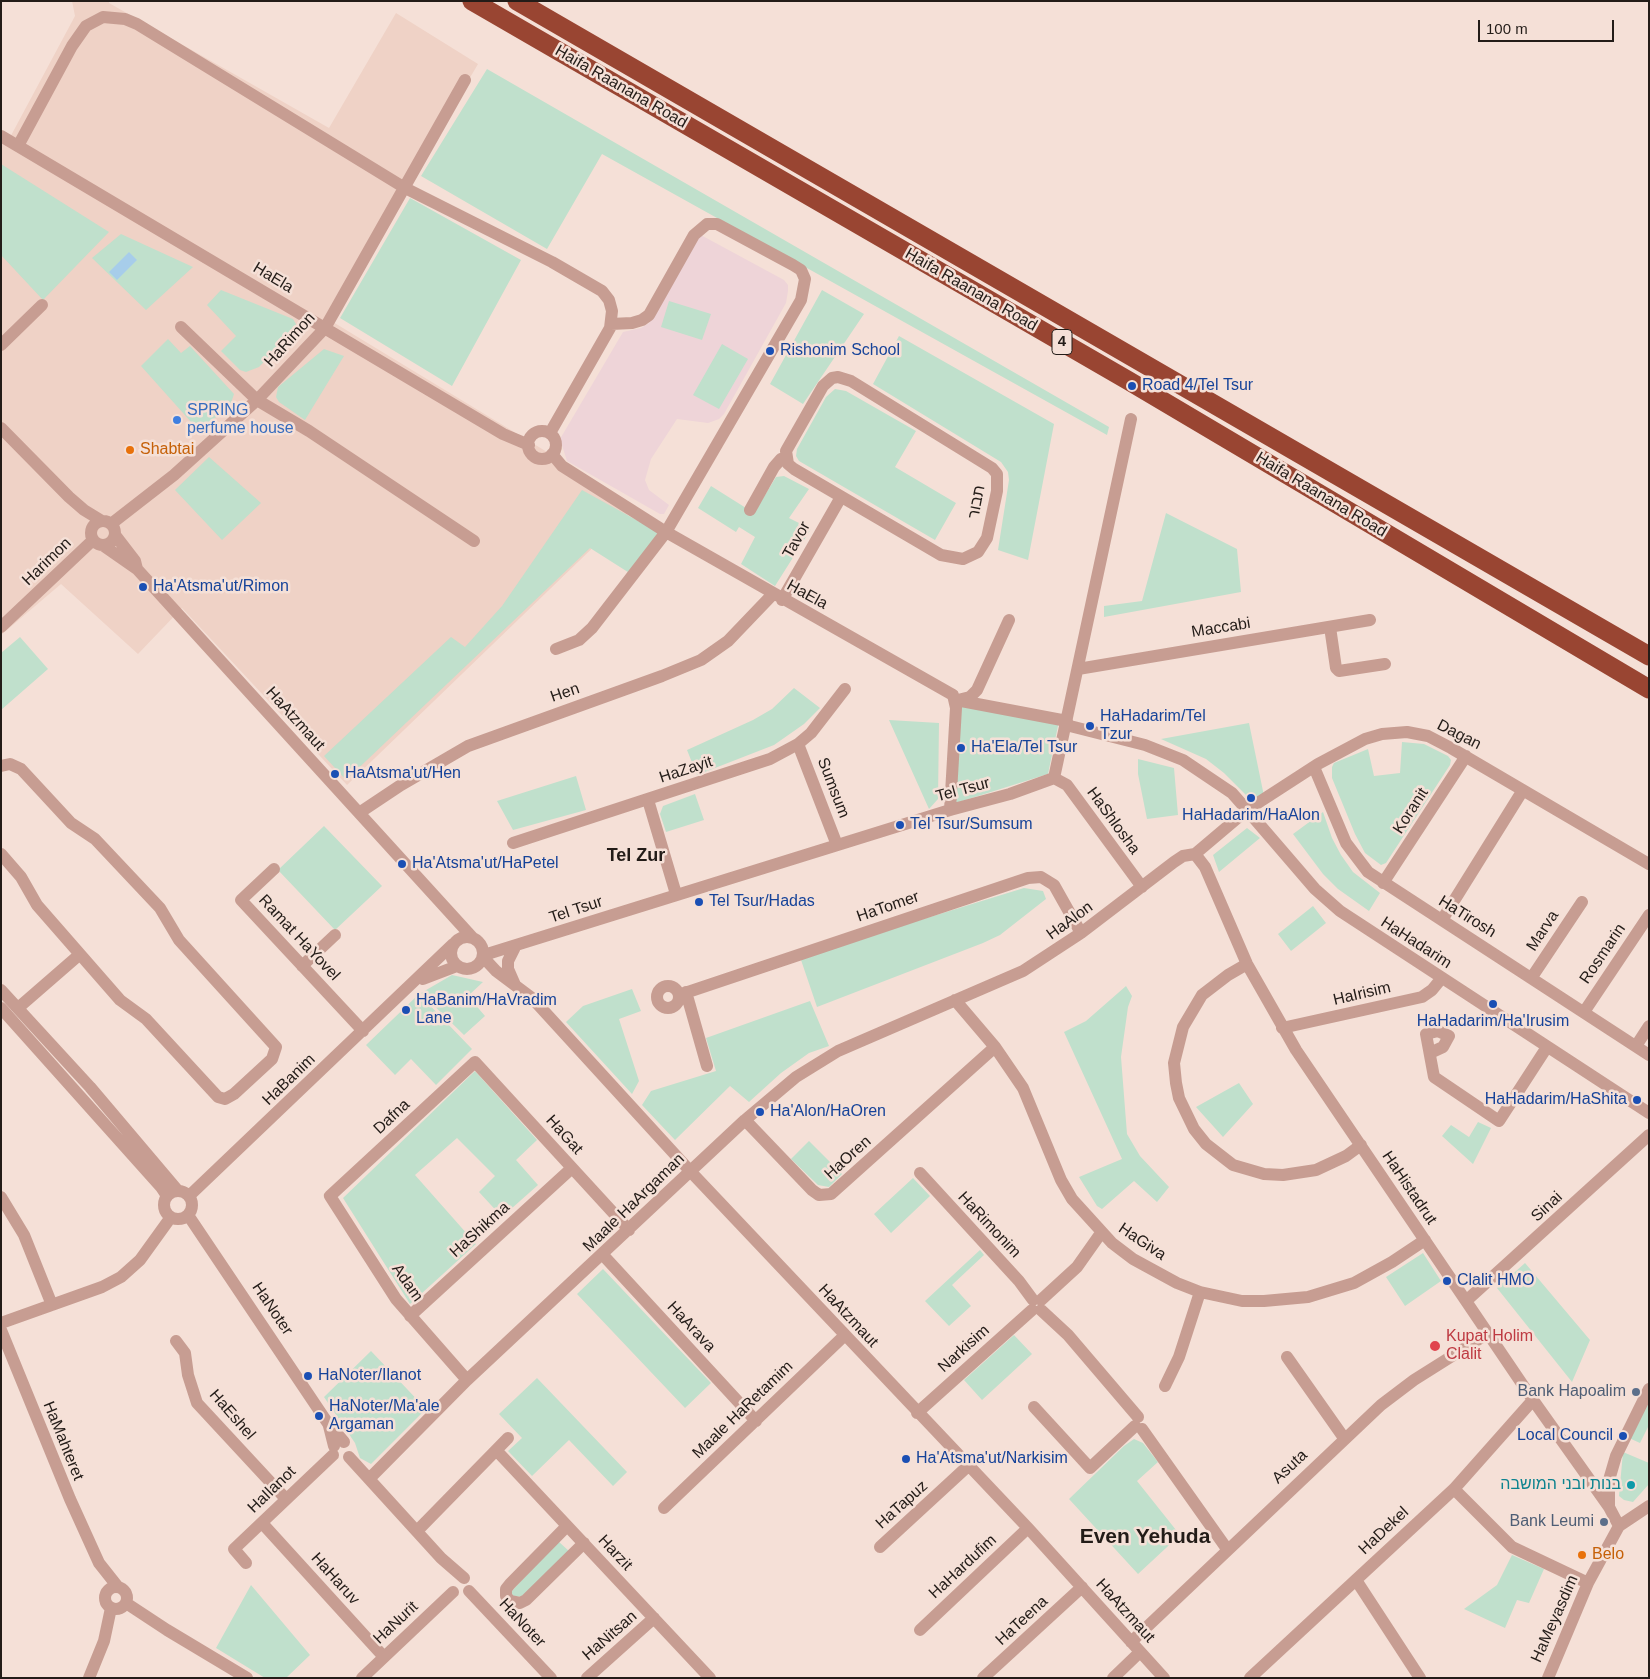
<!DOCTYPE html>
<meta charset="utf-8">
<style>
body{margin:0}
#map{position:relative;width:1650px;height:1679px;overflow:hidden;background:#f5e0d7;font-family:Arial,sans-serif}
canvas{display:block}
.frame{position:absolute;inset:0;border:2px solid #231c18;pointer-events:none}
.scale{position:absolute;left:1478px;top:20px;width:136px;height:22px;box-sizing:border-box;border:2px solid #231c18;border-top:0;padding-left:6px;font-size:15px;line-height:18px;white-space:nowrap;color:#231c18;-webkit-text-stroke:4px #f5e0d7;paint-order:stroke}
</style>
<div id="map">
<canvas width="1650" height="1679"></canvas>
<div class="frame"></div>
<div class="scale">100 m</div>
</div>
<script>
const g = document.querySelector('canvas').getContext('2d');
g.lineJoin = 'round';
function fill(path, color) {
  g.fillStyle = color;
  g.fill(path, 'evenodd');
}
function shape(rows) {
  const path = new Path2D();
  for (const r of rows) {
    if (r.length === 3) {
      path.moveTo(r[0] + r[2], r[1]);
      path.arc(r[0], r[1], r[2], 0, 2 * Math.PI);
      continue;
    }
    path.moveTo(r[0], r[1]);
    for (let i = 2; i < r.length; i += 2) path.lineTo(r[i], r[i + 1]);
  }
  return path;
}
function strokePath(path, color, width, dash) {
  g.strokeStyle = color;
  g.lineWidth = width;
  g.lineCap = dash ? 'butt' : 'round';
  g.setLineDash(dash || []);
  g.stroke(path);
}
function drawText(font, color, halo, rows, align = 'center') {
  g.font = font + ' Arial,Heebo,sans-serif';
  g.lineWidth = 5;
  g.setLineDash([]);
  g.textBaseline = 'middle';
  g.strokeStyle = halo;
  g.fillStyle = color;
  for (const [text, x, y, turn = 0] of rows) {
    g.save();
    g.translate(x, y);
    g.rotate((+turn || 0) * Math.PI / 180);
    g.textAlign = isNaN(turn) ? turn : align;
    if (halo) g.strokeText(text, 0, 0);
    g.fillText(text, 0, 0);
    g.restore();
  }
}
fill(shape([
 [72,1,109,1,109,3,329,128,396,13,478,64,328,319,636,506,347,785,182,608,138,654,61,584,1,635,1,140,7,143,75,16]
]), '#efd2c6');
fill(shape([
 [699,234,784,280,788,285,788,291,786,303,724,414,719,419,708,423,677,419,651,459,645,480,649,490,669,505,664,514,660,514,567,461,560,439,623,332,641,328,649,323]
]), '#eed4d8');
fill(shape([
 [487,69,1109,427,1107,435,602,154,547,249,421,176],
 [1,164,109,232,43,300,1,255],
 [410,198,521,260,452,386,340,318],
 [121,234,193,267,146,310,92,258],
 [221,290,293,319,296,324,294,331,259,367,246,372,240,370,221,351,236,336,207,305],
 [822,290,864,314,803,404,770,384],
 [669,301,711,314,702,340,661,327],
 [899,336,1054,424,1028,560,998,550,1009,480,1008,472,1001,462,873,384],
 [168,339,181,353,190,346,234,394,231,403,200,432,141,366],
 [722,344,748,359,719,409,693,395],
 [324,349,344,356,305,420,279,402,276,397,278,387],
 [835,389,846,391,916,431,895,467,956,503,935,540,799,461,796,456,797,449,826,397],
 [209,457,261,503,222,540,175,490],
 [784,476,809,489,789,518,811,529,775,586,741,564,755,537,739,527,736,532,698,508,711,486,754,513,776,477],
 [582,490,660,533,631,574,590,548,346,780,324,756,451,637,465,647,502,606],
 [1166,513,1237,549,1241,592,1104,617,1104,606,1142,601],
 [20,637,48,669,1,710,1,653],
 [794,688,820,708,804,724,774,745,697,775,687,750,753,720,772,709],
 [961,705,1059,721,1048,774,956,803],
 [889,720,939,723,938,799,929,809],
 [1249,723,1264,796,1252,801,1224,773,1206,759,1161,739],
 [1402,742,1424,744,1448,756,1451,760,1450,765,1386,863,1381,865,1365,853,1355,834,1332,778,1332,767,1334,763,1368,749,1374,776,1400,773],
 [1138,759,1174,768,1178,815,1147,819,1138,774],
 [576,776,586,810,513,830,497,801],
 [695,794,704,820,666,832,660,814,663,806],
 [1323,812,1332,838,1341,855,1353,872,1380,893,1369,911,1338,889,1323,874,1293,834],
 [324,826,382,886,335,930,278,870],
 [1247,828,1260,838,1219,872,1213,855],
 [1024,888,1043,891,1046,899,1000,935,983,943,817,1007,800,957],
 [1313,906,1326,923,1291,951,1278,934],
 [452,975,483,982,468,996,485,1016,464,1035,421,993],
 [1126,986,1132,996,1128,1007,1121,1057,1127,1134,1140,1156,1169,1187,1157,1202,1134,1181,1102,1209,1097,1206,1079,1177,1122,1159,1064,1032,1086,1021],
 [632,989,641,1011,619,1019,639,1081,632,1094,566,1022,583,1006],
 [419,994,472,1049,436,1085,411,1059,395,1075,366,1045],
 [810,1001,829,1046,809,1053,781,1073,749,1102,730,1086,675,1140,642,1105,651,1091,716,1071,706,1038],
 [475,1071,537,1140,516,1160,538,1185,502,1217,479,1192,495,1176,457,1138,415,1175,476,1244,410,1304,343,1198],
 [1239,1083,1253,1104,1223,1137,1196,1107],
 [1478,1122,1491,1128,1473,1164,1442,1136,1451,1125,1469,1137],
 [809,1141,842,1174,829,1187,818,1185,791,1159],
 [913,1178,930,1196,891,1233,874,1214],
 [980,1250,984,1255,952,1285,971,1306,949,1326,925,1301],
 [1423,1253,1441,1281,1405,1306,1386,1277],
 [1525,1263,1590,1340,1572,1382,1497,1288],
 [603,1269,711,1383,685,1408,577,1294],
 [1014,1335,1032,1354,982,1400,964,1380],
 [371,1351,426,1409,371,1464,360,1458,355,1443,324,1397],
 [537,1378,627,1472,613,1486,569,1440,532,1476,508,1451,522,1438,499,1414],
 [1649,1396,1649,1425,1640,1443,1629,1438],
 [1134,1439,1143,1443,1158,1462,1137,1481,1180,1535,1138,1574,1069,1499,1124,1446],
 [1623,1452,1649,1463,1649,1484,1633,1502,1624,1500,1619,1496],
 [558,1541,570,1552,521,1597,513,1596,511,1592],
 [1512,1555,1544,1569,1529,1603,1517,1600,1505,1628,1464,1609,1497,1585],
 [251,1585,310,1655,286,1678,265,1678,216,1648]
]), '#c0e0cc');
fill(shape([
 [129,252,137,260,117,280,109,272]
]), '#a7cdea');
strokePath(shape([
 [1,136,503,434,529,445],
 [18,146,72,46,86,26,103,17,125,19,137,24,405,188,552,262,602,291,609,300,612,311,610,328,550,433],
 [181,327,257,400,309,431,474,541],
 [1,345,42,305],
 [838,377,851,381,992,468,997,474,997,491,987,538,978,552,963,559,941,555,794,469,788,464,786,451,823,386,832,378,838,377],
 [1,428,69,497,84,510,102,521],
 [542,445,14],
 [552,454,562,466,666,532,953,695,956,708,950,810],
 [750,510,774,467,781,459,786,458],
 [103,533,12],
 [111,524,174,475,257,400,325,328,465,80],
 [115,535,135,561,137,569],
 [104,546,137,569,472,937],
 [782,600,841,497],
 [1,627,93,540],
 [1330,627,1336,668,1339,671,1385,664],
 [556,649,579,640,592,628,666,532,801,300,805,279,801,270,793,265,717,224,707,224,694,235,649,315,642,320,632,323,611,324],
 [1078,669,1370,620],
 [956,700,1067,721],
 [958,700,970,697,977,690,1009,620],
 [1066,725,1145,745,1183,760,1232,793,1247,810,1318,764,1365,739,1382,734,1407,732,1428,736,1451,748,1649,864],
 [798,744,837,845],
 [1,766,10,764,21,769,71,823,95,839,160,908,179,940,276,1047,272,1059,234,1094,225,1099,218,1097,146,1019,120,1000,37,905,21,877,1,854],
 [1314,767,1346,843,1368,872,1649,1055],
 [1054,778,1131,419],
 [1054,778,1067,785,1142,887],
 [648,800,676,894],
 [359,813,401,785,468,746,662,676,701,660,728,641,773,594],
 [513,843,770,759,798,744,811,733,845,689],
 [1195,854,1205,867,1247,964,1296,1050,1533,1400,1609,1507,1619,1526],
 [1195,854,1247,810,1315,889,1340,911,1649,1113],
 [274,869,241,900,363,1031],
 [1383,883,1466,756],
 [1442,920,1523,790],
 [467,953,16],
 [484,955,950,810,1010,794,1054,778],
 [483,957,496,971,532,998,691,1172,1028,1528,1164,1678],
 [1247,964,1228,975,1202,995,1183,1027,1174,1063,1176,1083,1179,1098,1194,1129,1206,1144,1233,1165,1264,1174,1283,1175,1316,1170,1346,1156,1361,1145],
 [302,966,335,935],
 [1532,977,1582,902],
 [423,979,457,966],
 [515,985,508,969,508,961,516,945],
 [668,997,11],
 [1,990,90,1087,178,1191],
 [686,992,707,1066],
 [679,995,1028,878,1041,877,1054,885,1081,933],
 [955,1000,995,1047,1023,1088,1061,1180,1072,1199,1112,1243,1133,1259,1177,1283,1200,1292,1242,1301,1264,1301,1308,1297,1354,1283,1392,1262,1425,1240],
 [1,1008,161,1187,167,1196],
 [18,1008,79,955],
 [1584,1012,1649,915],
 [1282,1028,1422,997,1432,990,1441,979],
 [1636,1046,1649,1026],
 [1430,1053,1443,1047,1449,1036,1438,1031,1426,1034,1434,1077,1499,1121,1547,1047],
 [745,1120,812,1190,819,1195,831,1194,995,1047],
 [920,1173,1019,1281,1033,1300],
 [178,1205,14],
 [189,1196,453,944],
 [1,1197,24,1235,52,1305],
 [188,1215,327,1422,344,1442],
 [603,1255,756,1421],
 [1041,1300,1077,1267,1101,1233],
 [1466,1301,1649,1135],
 [1041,1310,1068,1335,1138,1417],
 [410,1316,572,1168],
 [1,1323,102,1287,121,1277,140,1260,171,1217],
 [1,1330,70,1499,99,1563,118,1587],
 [176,1341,185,1353,188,1375,197,1403,286,1499],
 [1287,1357,1344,1438],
 [467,1380,396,1299,330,1196,475,1062,629,1230],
 [1165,1386,1179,1357,1200,1292],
 [1034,1407,1090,1468,1135,1426],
 [917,1413,1032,1310],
 [329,1426,334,1446],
 [1142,1429,1227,1549],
 [496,1450,710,1678],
 [349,1457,441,1558,464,1578],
 [369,1479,467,1380,745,1120,796,1077,838,1051,1023,971,1081,933,1174,862,1183,856,1195,854],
 [1454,1489,1512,1547,1588,1583],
 [1609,1507,1609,1480,1616,1456,1649,1389],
 [664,1508,844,1336],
 [262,1523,384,1657],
 [567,1526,510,1584,506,1589,506,1596,510,1601,520,1603,526,1600,584,1543],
 [417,1531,508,1438],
 [880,1547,968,1466],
 [246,1563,234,1549,333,1455],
 [1356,1580,1420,1678],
 [116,1598,11],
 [469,1591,551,1678],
 [126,1603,167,1630,247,1678],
 [920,1630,1028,1528],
 [1131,1642,1381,1405,1414,1380,1487,1334],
 [89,1678,104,1641,111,1608],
 [362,1678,453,1592],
 [587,1678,654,1618],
 [983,1678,1082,1587],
 [1113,1678,1140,1652],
 [1250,1678,1454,1489,1533,1400],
 [1548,1678,1588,1583,1619,1526,1649,1506]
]), '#c79d92', 12);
strokePath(shape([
 [472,1,1129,381,1649,689],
 [517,1,1649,656]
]), '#994532', 19);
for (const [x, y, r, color] of [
 [770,351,5,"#1a4fb4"],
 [1132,386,5,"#1a4fb4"],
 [177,420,5,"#3f7fe0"],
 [130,450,5,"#e8710a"],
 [143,587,5,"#1a4fb4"],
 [1090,726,5,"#1a4fb4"],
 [961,748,5,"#1a4fb4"],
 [335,774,5,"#1a4fb4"],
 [1251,798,5,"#1a4fb4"],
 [900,825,5,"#1a4fb4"],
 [402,864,5,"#1a4fb4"],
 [699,902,5,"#1a4fb4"],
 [1493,1004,5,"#1a4fb4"],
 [406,1010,5,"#1a4fb4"],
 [1637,1100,5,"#1a4fb4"],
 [760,1112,5,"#1a4fb4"],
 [1447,1281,5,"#1a4fb4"],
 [1435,1346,6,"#e0444e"],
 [308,1376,5,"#1a4fb4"],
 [1636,1392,5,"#5c6f8a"],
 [319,1416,5,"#1a4fb4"],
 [1623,1436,5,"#1a4fb4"],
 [906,1459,5,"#1a4fb4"],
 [1631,1485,5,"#0f9aa8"],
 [1604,1522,5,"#5c6f8a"],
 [1582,1555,5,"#e8710a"]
]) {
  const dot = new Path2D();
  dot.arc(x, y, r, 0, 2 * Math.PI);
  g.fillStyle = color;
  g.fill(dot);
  strokePath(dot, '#f5e0d7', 2);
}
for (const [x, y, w] of [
 [1062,342,20]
]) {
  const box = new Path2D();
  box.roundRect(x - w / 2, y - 12.5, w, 25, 4);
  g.fillStyle = '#f5e0d7';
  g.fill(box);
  strokePath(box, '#231c18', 1);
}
drawText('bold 15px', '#231c18', null, [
 ["4",1062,342]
]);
drawText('16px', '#231c18', '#f5e0d7', [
 ["Haifa Raanana Road",621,87,30],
 ["HaEla",273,278,31],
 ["Haifa Raanana Road",971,290,30],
 ["HaRimon",290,340,-48],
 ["Haifa Raanana Road",1321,495,31],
 ["תבור",977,502,-79],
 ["Tavor",797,540,-61],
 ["Harimon",47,562,-44],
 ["HaEla",807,595,29],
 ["Maccabi",1221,628,-9],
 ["Hen",565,693,-19],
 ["HaAtzmaut",295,719,48],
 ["Dagan",1459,735,27],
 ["HaZayit",686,770,-18],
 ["Sumsum",833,788,69],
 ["Tel Tsur",963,790,-15],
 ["Koranit",1411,811,-57],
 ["HaShlosha",1113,821,54],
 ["HaTomer",888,907,-19],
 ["Tel Tsur",576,910,-18],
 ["HaTirosh",1467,917,32],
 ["HaAlon",1070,921,-36],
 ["Marva",1543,931,-57],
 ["Ramat HaYovel",299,938,47],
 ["HaHadarim",1416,943,33],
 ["Rosmarin",1603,954,-56],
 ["HaIrisim",1362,994,-13],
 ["HaBanim",289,1080,-44],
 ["Dafna",392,1117,-43],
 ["HaGat",564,1135,48],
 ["HaOren",848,1158,-42],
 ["HaHistadrut",1409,1188,56],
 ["Maale HaArgaman",634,1203,-44],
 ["Sinai",1547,1207,-43],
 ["HaRimonim",989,1225,47],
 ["HaShikma",480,1230,-42],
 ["HaGiva",1142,1242,34],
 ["Adam",407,1283,55],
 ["HaNoter",272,1309,56],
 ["HaAtzmaut",848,1316,47],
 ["HaArava",691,1327,47],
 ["Narkisim",964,1349,-42],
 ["Maale HaRetamim",743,1410,-44],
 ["HaEshel",232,1415,49],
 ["HaMahteret",63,1441,68],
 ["Asuta",1290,1467,-43],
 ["HaIlanot",272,1490,-44],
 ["HaTapuz",902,1505,-42],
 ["HaDekel",1384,1531,-43],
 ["Harzit",615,1553,47],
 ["HaHardufim",963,1567,-43],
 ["HaHaruv",335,1579,48],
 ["HaAtzmaut",1125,1611,48],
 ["HaMeyasdim",1555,1619,-66],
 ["HaTeena",1022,1621,-43],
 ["HaNurit",396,1623,-43],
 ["HaNoter",522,1623,47],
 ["HaNitsan",610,1636,-41]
]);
drawText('16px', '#164399', '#f5e0d7', [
 ["Rishonim School",780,351],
 ["Road 4/Tel Tsur",1142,386],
 ["Ha'Atsma'ut/Rimon",153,587],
 ["HaHadarim/Tel",1100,717],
 ["Tzur",1100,735],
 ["Ha'Ela/Tel Tsur",971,748],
 ["HaAtsma'ut/Hen",345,774],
 ["HaHadarim/HaAlon",1251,816,"center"],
 ["Tel Tsur/Sumsum",910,825],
 ["Ha'Atsma'ut/HaPetel",412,864],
 ["Tel Tsur/Hadas",709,902],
 ["HaBanim/HaVradim",416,1001],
 ["Lane",416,1019],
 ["HaHadarim/Ha'Irusim",1493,1022,"center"],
 ["HaHadarim/HaShita",1627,1100,"right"],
 ["Ha'Alon/HaOren",770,1112],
 ["Clalit HMO",1457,1281],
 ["HaNoter/Ilanot",318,1376],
 ["HaNoter/Ma'ale",329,1407],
 ["Argaman",329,1425],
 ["Local Council",1613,1436,"right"],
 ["Ha'Atsma'ut/Narkisim",916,1459]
], 'left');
drawText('16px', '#366cbe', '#f5e0d7', [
 ["SPRING",187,411],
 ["perfume house",187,429]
], 'left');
drawText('16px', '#c56008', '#f5e0d7', [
 ["Shabtai",140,450],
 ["Belo",1592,1555]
], 'left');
drawText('16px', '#be3a42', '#f5e0d7', [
 ["Kupat Holim",1446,1337],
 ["Clalit",1446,1355]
], 'left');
drawText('16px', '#4e5e75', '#f5e0d7', [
 ["Bank Hapoalim",1626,1392],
 ["Bank Leumi",1594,1522]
], 'right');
drawText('16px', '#0d838f', '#f5e0d7', [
 ["בנות ובני המושבה",1621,1485]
], 'right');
drawText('bold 18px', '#231c18', '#f5e0d7', [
 ["Tel Zur",636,856]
]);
drawText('bold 21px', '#231c18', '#f5e0d7', [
 ["Even Yehuda",1145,1537]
]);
</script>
